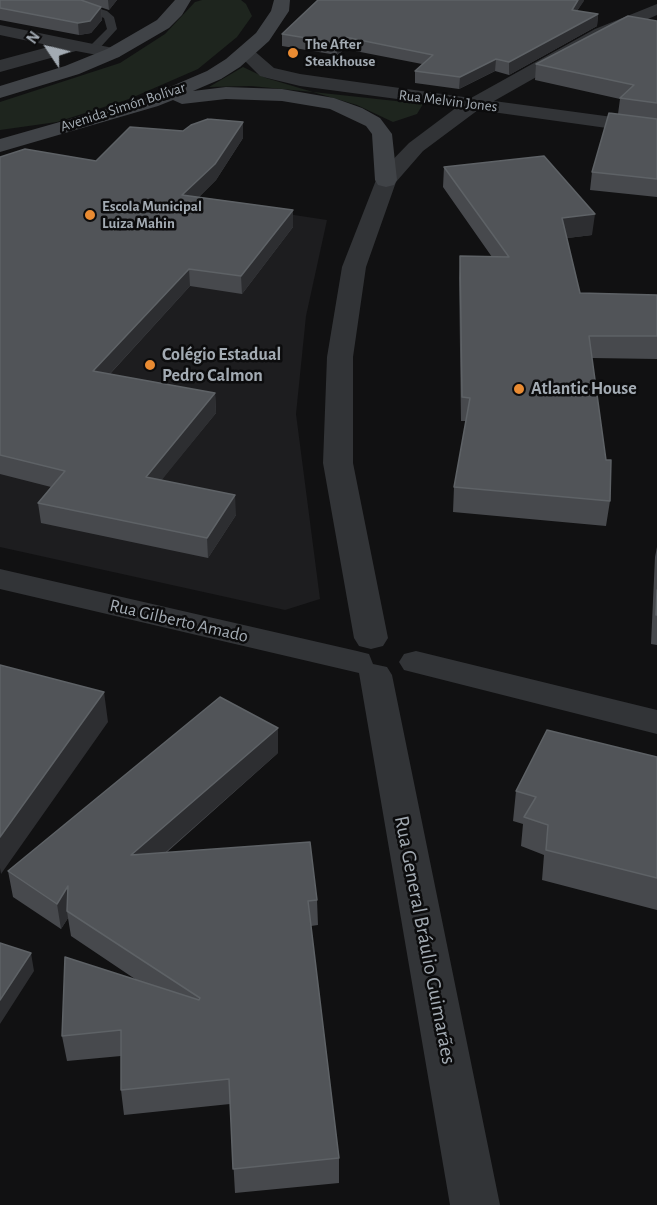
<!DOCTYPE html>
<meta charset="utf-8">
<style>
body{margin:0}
#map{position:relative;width:657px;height:1205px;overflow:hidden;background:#111112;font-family:"Alegreya Sans",sans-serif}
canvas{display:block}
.north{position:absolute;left:18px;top:18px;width:60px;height:60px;-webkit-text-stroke:4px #0c0c0d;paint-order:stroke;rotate:305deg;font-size:16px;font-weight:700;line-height:24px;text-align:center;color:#a3abb3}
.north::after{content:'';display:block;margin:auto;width:21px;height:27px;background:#a3abb3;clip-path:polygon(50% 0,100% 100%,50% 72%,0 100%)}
</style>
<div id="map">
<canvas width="657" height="1205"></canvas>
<div class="north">N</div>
</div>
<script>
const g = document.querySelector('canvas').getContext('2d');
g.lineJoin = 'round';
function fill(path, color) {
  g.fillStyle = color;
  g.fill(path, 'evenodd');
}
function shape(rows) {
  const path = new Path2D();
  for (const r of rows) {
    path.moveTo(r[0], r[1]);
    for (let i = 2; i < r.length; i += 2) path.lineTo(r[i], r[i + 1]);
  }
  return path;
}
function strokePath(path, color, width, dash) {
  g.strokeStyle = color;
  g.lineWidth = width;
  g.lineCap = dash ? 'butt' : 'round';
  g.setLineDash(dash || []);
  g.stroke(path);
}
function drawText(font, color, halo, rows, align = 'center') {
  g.font = font + ' "Alegreya Sans",sans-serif';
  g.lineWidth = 5;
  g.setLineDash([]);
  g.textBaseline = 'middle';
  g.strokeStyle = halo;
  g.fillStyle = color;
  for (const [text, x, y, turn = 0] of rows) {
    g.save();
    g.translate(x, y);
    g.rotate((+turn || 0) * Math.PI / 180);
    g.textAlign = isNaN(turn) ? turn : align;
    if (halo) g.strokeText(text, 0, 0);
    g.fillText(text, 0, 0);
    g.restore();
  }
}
fill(shape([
 [202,201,327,220,306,316,296,414,320,599,285,610,0,547,0,250]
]), '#1d1d1f');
fill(shape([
 [202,0,241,0,246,4,252,16,237,37,198,69,129,99,57,122,0,130,0,102,120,63,165,34,195,2],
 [243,67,266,78,313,92,423,104,417,114,393,122,357,105,313,92,251,86,209,87]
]), '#1e251e');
fill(shape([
 [56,0,71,0,107,11,114,17,117,29,97,51,89,51,89,47,107,29,104,18,56,0]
]), '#323437');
fill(shape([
 [657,4,657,15,607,37,494,101,657,123,657,135,478,110,423,151,396,182,366,267,353,357,353,463,388,638,383,646,371,649,359,646,354,638,323,463,327,357,342,267,378,175,409,143,457,107,300,86,267,78,260,76,237,53,240,49,252,49,274,68,300,74,471,98,595,29,657,4],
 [0,25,113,48,119,49,122,53,119,57,113,58,76,51,0,72,0,60,52,46,0,35,0,25],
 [0,569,357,651,369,654,373,664,387,667,392,675,500,1205,450,1205,359,673,0,589,0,569],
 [416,651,657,710,657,734,404,670,399,662,404,654,416,651]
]), '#323437');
fill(shape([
 [175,0,191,0,182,15,169,28,119,57,79,74,0,98,0,86,65,66,107,49,157,20,175,0],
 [274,0,290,0,289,11,269,41,240,67,221,79,193,91,226,87,282,89,334,98,362,108,380,118,392,134,397,180,394,185,386,187,378,185,375,180,372,134,366,126,330,109,282,101,226,99,182,104,173,100,158,106,0,152,0,139,144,98,207,71,226,59,256,33,271,11,274,0]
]), '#404347');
fill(shape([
 [0,0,117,0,109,10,97,6,101,7,102,20,91,33,79,35,0,20],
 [318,0,584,0,577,11,598,14,597,26,509,75,495,71,459,89,415,83,415,71,422,64,345,49,337,55,282,46,282,34],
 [657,21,657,197,590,190,592,172,618,114,620,99,535,80,536,64],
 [243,138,216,180,199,197,293,210,293,227,242,294,190,286,110,374,215,393,216,413,161,480,236,515,208,558,41,523,38,503,51,487,0,474,0,157,96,161],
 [444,167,592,235,567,238,580,293,657,295,657,359,592,358,610,501,606,526,453,512,454,487,466,421,461,421,459,278,460,256,492,257,443,187],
 [657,547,657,645,651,644,655,557],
 [278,753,166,853,317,900,318,925,311,926,339,1158,339,1183,235,1193,230,1104,124,1115,121,1090,121,1056,67,1061,62,1036,138,981,71,936,68,918,61,929,13,897,8,871],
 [657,757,657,910,542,880,544,855,521,846,523,824,513,821,516,791]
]), '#47494d');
fill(shape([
 [108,0,117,0,109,10],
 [578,0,584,0,584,1,570,21,572,10],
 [101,7,102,20,91,33,79,35,78,23],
 [598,14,597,26,509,75,509,62],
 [345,37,345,49,337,55,337,43],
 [496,59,495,71,459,89,460,77],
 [243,122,243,138,216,180,183,212,182,195],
 [293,210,293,227,242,294,241,276],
 [595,214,592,235,560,239,562,218],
 [189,269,190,286,95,390,93,371],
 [215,393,216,413,148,497,146,477],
 [235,495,236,515,208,558,207,538],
 [104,692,108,722,1,874,0,868,0,837],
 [278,728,278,753,134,880,131,855],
 [68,886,67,911,68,918,61,929,57,904],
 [31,953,34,971,0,1024,0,1000]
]), '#2d2e31');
const building = shape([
 [0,0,81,0,101,7,90,21,78,23,0,8,0,0],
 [318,0,578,0,572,10,598,14,509,62,496,59,460,77,415,71,433,55,345,37,337,43,282,34,318,0],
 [628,16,657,21,657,103,620,98,634,85,536,64,628,16],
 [609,113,657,119,657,179,592,172,609,113],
 [208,119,243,122,215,164,182,195,293,210,241,276,189,269,93,371,215,393,146,477,235,495,207,538,38,503,65,471,0,455,0,157,25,149,96,161,130,127,183,131,191,125,208,119],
 [544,156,595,214,562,218,580,293,657,295,657,336,589,336,606,460,611,460,610,501,454,487,470,398,462,397,460,256,509,257,444,167,544,156],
 [657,590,657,615,656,615,657,590],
 [0,665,104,692,0,837,0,665],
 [220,697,278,728,131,855,310,842,317,900,308,901,339,1158,233,1169,229,1079,121,1090,121,1030,62,1036,65,957,199,1000,200,998,67,911,68,886,57,904,8,871,220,697],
 [547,730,657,757,657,878,546,850,548,825,524,817,536,797,516,791,547,730],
 [0,943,31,953,0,1000,0,943]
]);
fill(building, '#515458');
strokePath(building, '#5e6266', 1.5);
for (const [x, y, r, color] of [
 [293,53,6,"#e98b32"],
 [90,215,6,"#e98b32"],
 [150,365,6,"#e98b32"],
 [519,389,6,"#e98b32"]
]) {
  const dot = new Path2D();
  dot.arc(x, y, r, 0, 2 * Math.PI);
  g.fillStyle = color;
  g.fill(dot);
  strokePath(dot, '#0c0c0d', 2);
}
drawText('bold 15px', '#a3abb3', '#0c0c0d', [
 ["The After",305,44],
 ["Steakhouse",305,61],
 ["Escola Municipal",102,206],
 ["Luiza Mahin",102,223]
], 'left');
drawText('15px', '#a3abb3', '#0c0c0d', [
 ["Rua Melvin Jones",448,101,7],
 ["Avenida Simón Bolívar",123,107,-18]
]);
drawText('bold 18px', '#a3abb3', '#0c0c0d', [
 ["Colégio Estadual",162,355],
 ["Pedro Calmon",162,376],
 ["Atlantic House",531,389]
], 'left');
drawText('18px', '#a3abb3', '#0c0c0d', [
 ["Rua Gilberto Amado",179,621,13]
]);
drawText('21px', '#a3abb3', '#0c0c0d', [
 ["Rua General Bráulio Guimarães",425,940,79]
]);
</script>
